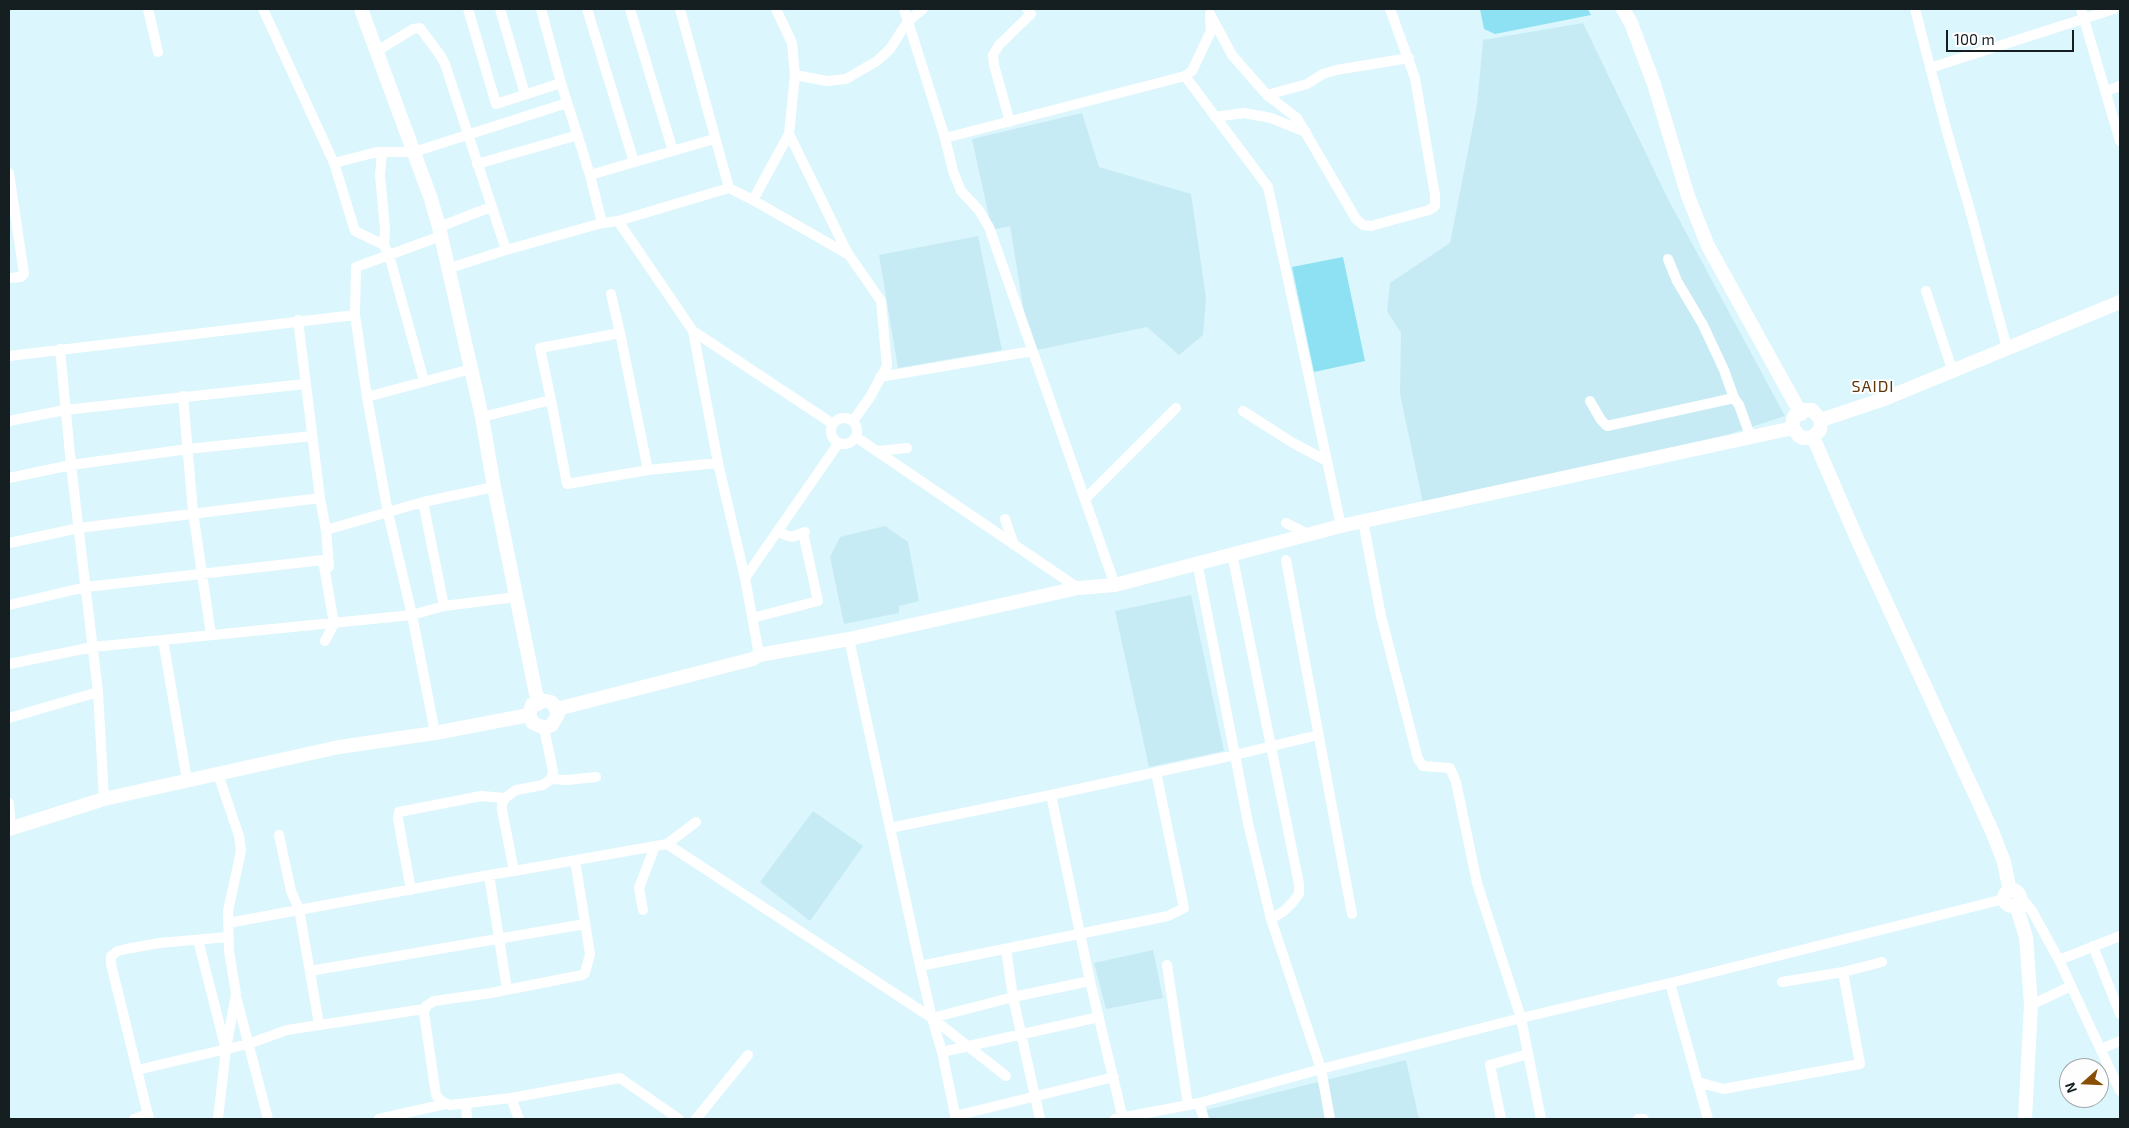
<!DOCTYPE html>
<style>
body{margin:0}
#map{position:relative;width:2129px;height:1128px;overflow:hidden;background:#dbf6fc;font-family:"Exo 2",sans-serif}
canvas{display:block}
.frame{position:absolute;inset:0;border:10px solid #151f21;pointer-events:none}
.north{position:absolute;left:2059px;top:1058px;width:50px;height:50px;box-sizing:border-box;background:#fefefe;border:1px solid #a1a5a6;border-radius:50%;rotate:250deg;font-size:14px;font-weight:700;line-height:20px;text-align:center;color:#151f21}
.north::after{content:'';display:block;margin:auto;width:18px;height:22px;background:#884e04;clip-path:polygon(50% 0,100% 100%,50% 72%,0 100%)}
.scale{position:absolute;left:1946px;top:30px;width:128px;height:22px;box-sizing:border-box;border:2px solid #151f21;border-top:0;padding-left:6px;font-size:15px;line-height:18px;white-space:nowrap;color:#151f21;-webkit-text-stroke:4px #fefefe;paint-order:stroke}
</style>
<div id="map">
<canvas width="2129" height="1128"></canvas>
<div class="frame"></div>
<div class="north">N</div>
<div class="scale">100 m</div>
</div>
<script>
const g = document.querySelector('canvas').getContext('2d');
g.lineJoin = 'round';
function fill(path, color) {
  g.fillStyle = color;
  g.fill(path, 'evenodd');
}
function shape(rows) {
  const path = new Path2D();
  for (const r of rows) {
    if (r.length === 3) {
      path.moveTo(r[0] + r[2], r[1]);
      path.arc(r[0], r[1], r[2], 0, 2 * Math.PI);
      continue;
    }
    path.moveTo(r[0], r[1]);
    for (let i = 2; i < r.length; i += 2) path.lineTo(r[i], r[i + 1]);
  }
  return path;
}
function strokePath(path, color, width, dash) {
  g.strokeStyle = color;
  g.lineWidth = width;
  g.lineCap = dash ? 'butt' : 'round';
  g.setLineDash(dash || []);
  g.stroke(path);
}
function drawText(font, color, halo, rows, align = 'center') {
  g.font = font + ' "Exo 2",sans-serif';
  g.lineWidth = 4;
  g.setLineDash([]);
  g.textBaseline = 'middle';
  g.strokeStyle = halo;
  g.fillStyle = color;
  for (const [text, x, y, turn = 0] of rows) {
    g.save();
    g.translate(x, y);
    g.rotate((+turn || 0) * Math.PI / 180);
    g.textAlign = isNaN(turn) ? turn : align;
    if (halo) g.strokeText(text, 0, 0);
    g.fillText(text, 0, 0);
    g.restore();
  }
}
fill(shape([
 [1583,23,1668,199,1785,416,1727,435,1423,503,1400,394,1401,333,1387,311,1390,283,1450,243,1477,105,1483,40],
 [1082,113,1099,167,1191,194,1206,298,1203,335,1179,355,1147,327,1037,350,1027,330,1010,226,992,230,972,139],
 [978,236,1002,350,898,368,879,255],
 [885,526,908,542,919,601,899,606,899,613,844,624,830,557,840,537],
 [1191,595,1224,751,1149,767,1115,611],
 [813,811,863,846,810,921,760,882],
 [1153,950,1163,998,1106,1009,1094,963],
 [1406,1060,1419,1119,1209,1119,1206,1110]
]), '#c7ebf4');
fill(shape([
 [1480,9,1588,9,1591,15,1495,34,1484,29],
 [1343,257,1365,361,1314,372,1292,267]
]), '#8ee1f3');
strokePath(shape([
 [148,9,158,52],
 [263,9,334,163,355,231,384,245,389,255,424,381],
 [468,9,496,104,561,83],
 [500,9,525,94],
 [541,9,561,83,590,175,602,223],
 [587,9,634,162],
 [630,9,673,151],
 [680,9,729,188],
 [776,9,792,43,795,75,827,81,846,79,877,61,890,49,908,21,923,9],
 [904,9,945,138,953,171,961,191,978,209,989,227,1115,585],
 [1915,9,1947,132,1970,210,2007,348],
 [2081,9,2120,141],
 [1210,14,1232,55,1267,95,1297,118,1356,219,1363,225,1371,226,1429,210,1435,206,1435,195,1415,78,1390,9],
 [377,51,413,29,420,28,440,55,445,64,506,250],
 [1930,68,2114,9],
 [795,75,789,134,847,252,881,301,887,366,870,397,853,421],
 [1185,76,1268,187,1341,526],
 [2106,91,2120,86],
 [1267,95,1307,84,1323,74,1336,70,1409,58],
 [1215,117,1244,113,1271,118,1306,132],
 [1010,122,994,65,993,55,999,45,1031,14,1027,9],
 [945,138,1185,76,1192,71,1211,31,1210,18],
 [382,153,380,175,385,229,384,245],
 [334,163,377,152,414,152,567,103],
 [477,164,578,135],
 [9,173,24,274,21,277,9,278],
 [590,175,714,139],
 [753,200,789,134],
 [618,221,693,331,833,424],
 [439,227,491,207],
 [1668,259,1677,281,1703,325,1724,370,1734,398,1739,405,1751,438],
 [450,268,506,250,602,223,618,221,729,188,753,200,849,255],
 [1926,291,1953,372],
 [611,294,620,333],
 [355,315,367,397,388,513,412,615,435,733],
 [298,320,320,498,326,530,329,567],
 [693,331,718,463,745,578,759,655],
 [60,349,71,465,98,692,104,799],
 [9,356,355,315,356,267,441,236],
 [880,377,1033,351],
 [183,396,193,512,211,635],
 [367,397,471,369],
 [551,400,540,348,620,333,648,470],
 [1590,401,1601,420,1607,426,1734,398],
 [1243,411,1293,443,1327,461],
 [482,417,551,400,567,484,648,470,718,463],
 [844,431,13],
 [9,421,65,410,305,384],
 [856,437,1078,588],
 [877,451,907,448],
 [9,478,71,465,188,449,312,436],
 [1085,499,1176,408],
 [423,502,444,606],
 [1005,519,1014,545],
 [1363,521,1381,616,1418,759,1423,766,1450,768,1456,782,1477,883,1521,1018,1541,1119],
 [1286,523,1308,534],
 [326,530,423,502,494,487],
 [777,532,792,537,805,532],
 [9,543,79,528,320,498],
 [1232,554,1299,884,1299,894,1292,903,1284,911,1271,919],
 [1286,560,1352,914],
 [745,578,838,444],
 [9,605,86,587,323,560,334,624],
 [752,618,818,601,803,533],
 [849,639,890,828,1051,795],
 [163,640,187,780],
 [325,641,334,624,333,619],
 [9,664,93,647,412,615,444,606,516,597],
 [9,718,98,692],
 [1318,735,1235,755,1248,823,1271,919,1321,1069,1330,1119],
 [218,774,239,836,241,851,228,911,229,951,236,994,226,1049,218,1119],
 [551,779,567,780,596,777],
 [9,803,11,828],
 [890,828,920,966,932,1018,942,1052,956,1119],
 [279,835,291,891,299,909,319,1024],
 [667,844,932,1018,1006,1076],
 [575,860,590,954,585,973,582,975,491,993,434,1001,426,1006,424,1013,436,1095,442,1102,450,1105,511,1098,620,1078,679,1119],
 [514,871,667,844,696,822],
 [411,890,398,819,399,812,481,796,505,798],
 [2019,895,2032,911,2059,960,2120,1091],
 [643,910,639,888,655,846],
 [228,923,489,875],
 [198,940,225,1046],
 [2093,946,2120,1014],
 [1006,949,1013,997,1040,1119],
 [2059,960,2120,936],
 [1167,965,1188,1105],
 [920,966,1168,916,1184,908,1156,772],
 [310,971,585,924],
 [1782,982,1843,972,1882,962],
 [1670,983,1708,1119],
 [507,989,489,875,514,871,502,810,502,804,505,798,516,790,543,785,551,779,553,771,544,728],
 [237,1000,268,1119],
 [2031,1005,2071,986],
 [932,1018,1013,997,1090,981],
 [2101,1049,2120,1041],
 [942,1052,1099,1017],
 [137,1070,248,1044,287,1030,424,1009],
 [1698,1082,1723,1089,1860,1064,1843,972],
 [511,1098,519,1119],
 [466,1103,467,1119],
 [1199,1103,1204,1119],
 [955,1116,1114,1077],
 [134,1119,148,1114],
 [149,1119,111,964,111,956,118,951,126,949,159,943,228,937],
 [379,1119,445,1104],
 [696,1119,748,1055],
 [1115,1119,1199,1103,1321,1069,1521,1018,1670,983,2004,899],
 [1123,1119,1090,981,1051,795,1235,755,1197,562],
 [1501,1119,1490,1065,1528,1054],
 [1638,1119,1644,1119]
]), '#fff', 10);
strokePath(shape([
 [361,9,431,199,439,227,482,417,494,487,538,704],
 [1623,9,1631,23,1654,84,1688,196,1708,246,1801,414],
 [1803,410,1812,410,1821,420,1820,430,1813,437,1803,438,1799,436,1793,428,1793,419,1795,415,1801,414,1803,410],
 [1821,420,1884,399,2120,302],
 [1813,437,1858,541,1992,831,2004,862,2010,891],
 [541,700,551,702,554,705,558,714,552,725,544,728,533,723,529,715,532,705,538,704,541,700],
 [557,709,753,659,759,655,849,639,1078,588,1115,585,1341,526,1793,428],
 [9,829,104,799,339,747,435,733,529,715],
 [2012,898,8],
 [2016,905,2026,937,2031,1005,2025,1119]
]), '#fff', 14);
g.letterSpacing = '1px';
drawText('16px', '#5f3609', '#fefefe', [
 ["SAIDI",1873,387]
]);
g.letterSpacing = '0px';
</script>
